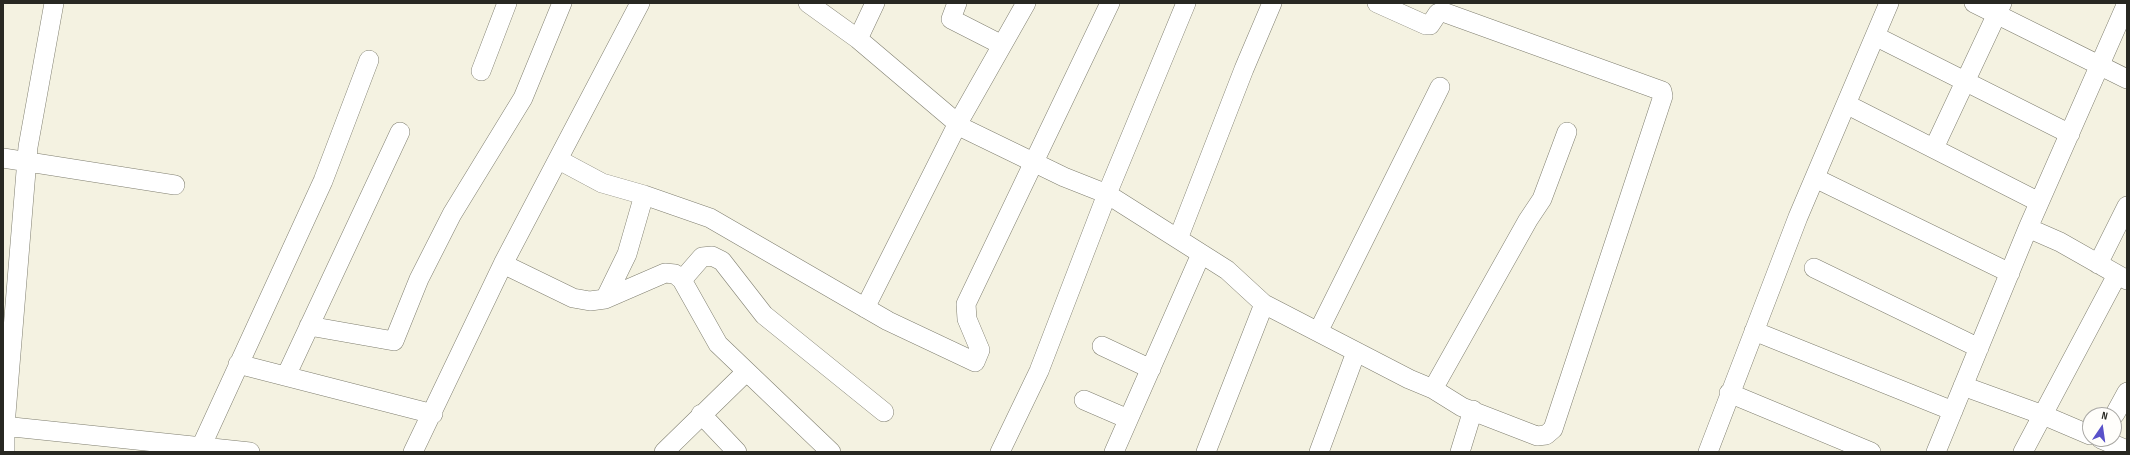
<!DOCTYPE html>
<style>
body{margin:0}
#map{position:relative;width:2130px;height:455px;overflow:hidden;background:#f4f2e1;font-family:"Sofia Sans Condensed",sans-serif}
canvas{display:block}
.frame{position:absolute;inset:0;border:4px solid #282822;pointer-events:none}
.north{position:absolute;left:2082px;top:407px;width:40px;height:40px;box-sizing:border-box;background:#fffefb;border:1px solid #a9a8a4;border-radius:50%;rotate:13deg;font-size:11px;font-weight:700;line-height:16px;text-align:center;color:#282822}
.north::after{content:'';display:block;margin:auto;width:14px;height:18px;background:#5951c9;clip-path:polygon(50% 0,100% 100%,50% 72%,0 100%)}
</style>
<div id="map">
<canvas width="2130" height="455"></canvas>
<div class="frame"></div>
<div class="north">N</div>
</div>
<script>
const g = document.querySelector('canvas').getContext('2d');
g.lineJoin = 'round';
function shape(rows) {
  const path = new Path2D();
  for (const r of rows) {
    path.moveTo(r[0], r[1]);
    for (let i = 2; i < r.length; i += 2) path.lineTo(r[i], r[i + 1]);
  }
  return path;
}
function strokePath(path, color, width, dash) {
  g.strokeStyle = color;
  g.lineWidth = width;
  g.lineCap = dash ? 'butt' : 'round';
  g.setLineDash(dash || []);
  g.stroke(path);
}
const minor = shape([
 [808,3,858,39,963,128,1064,177,1107,194,1227,270,1264,304,1409,379,1433,389,1462,407,1537,436,1546,435,1553,429,1663,96,1662,91,1443,12,1438,13,1430,25,1426,25,1377,3],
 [957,3,951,19,1002,45],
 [1974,3,2127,79],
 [1875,36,2070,134],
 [858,39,875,3],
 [481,71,507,3],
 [1846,104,2039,202],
 [1934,148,2002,3],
 [3,158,175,185],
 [559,160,602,183,644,195,710,218,888,321,975,362,980,350,967,319,966,304,1110,3],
 [1815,178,2010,273],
 [2028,228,2060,242,2127,280],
 [1178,239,1244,69,1272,3],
 [503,264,573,298,590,301,605,299,665,273,675,274,682,280,718,344,831,452],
 [2098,264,2127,206],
 [1814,268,1979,348],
 [682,280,702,257,712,256,722,261,764,315,884,412],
 [605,299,627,254,644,195],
 [865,308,958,123,1026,3],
 [309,326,394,341,419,279,452,214,523,98,562,3],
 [1754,331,1953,411],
 [1318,332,1440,87],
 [1102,346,1151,369],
 [238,364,433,414],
 [286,376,400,132],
 [1963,386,2043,415,2090,435],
 [1433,389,1528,220,1542,199,1567,132],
 [1729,393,1871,452],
 [1084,400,1128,419],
 [701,414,737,452],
 [2115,414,2127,392],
 [3,426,250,452],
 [2101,439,2127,450],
 [201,447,323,181,369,60],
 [5,452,5,426,28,147,54,3],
 [413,452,503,264,640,3],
 [664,452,746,372],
 [1000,452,1039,371,1107,194,1186,3],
 [1114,452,1201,254],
 [1206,452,1264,304],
 [1319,452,1356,352],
 [1460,452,1473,410],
 [1708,452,1798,217,1889,3],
 [1936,452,2028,228,2127,3],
 [2023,452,2117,275]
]);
strokePath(minor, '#7f7e6f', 20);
strokePath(minor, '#fff', 19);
</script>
